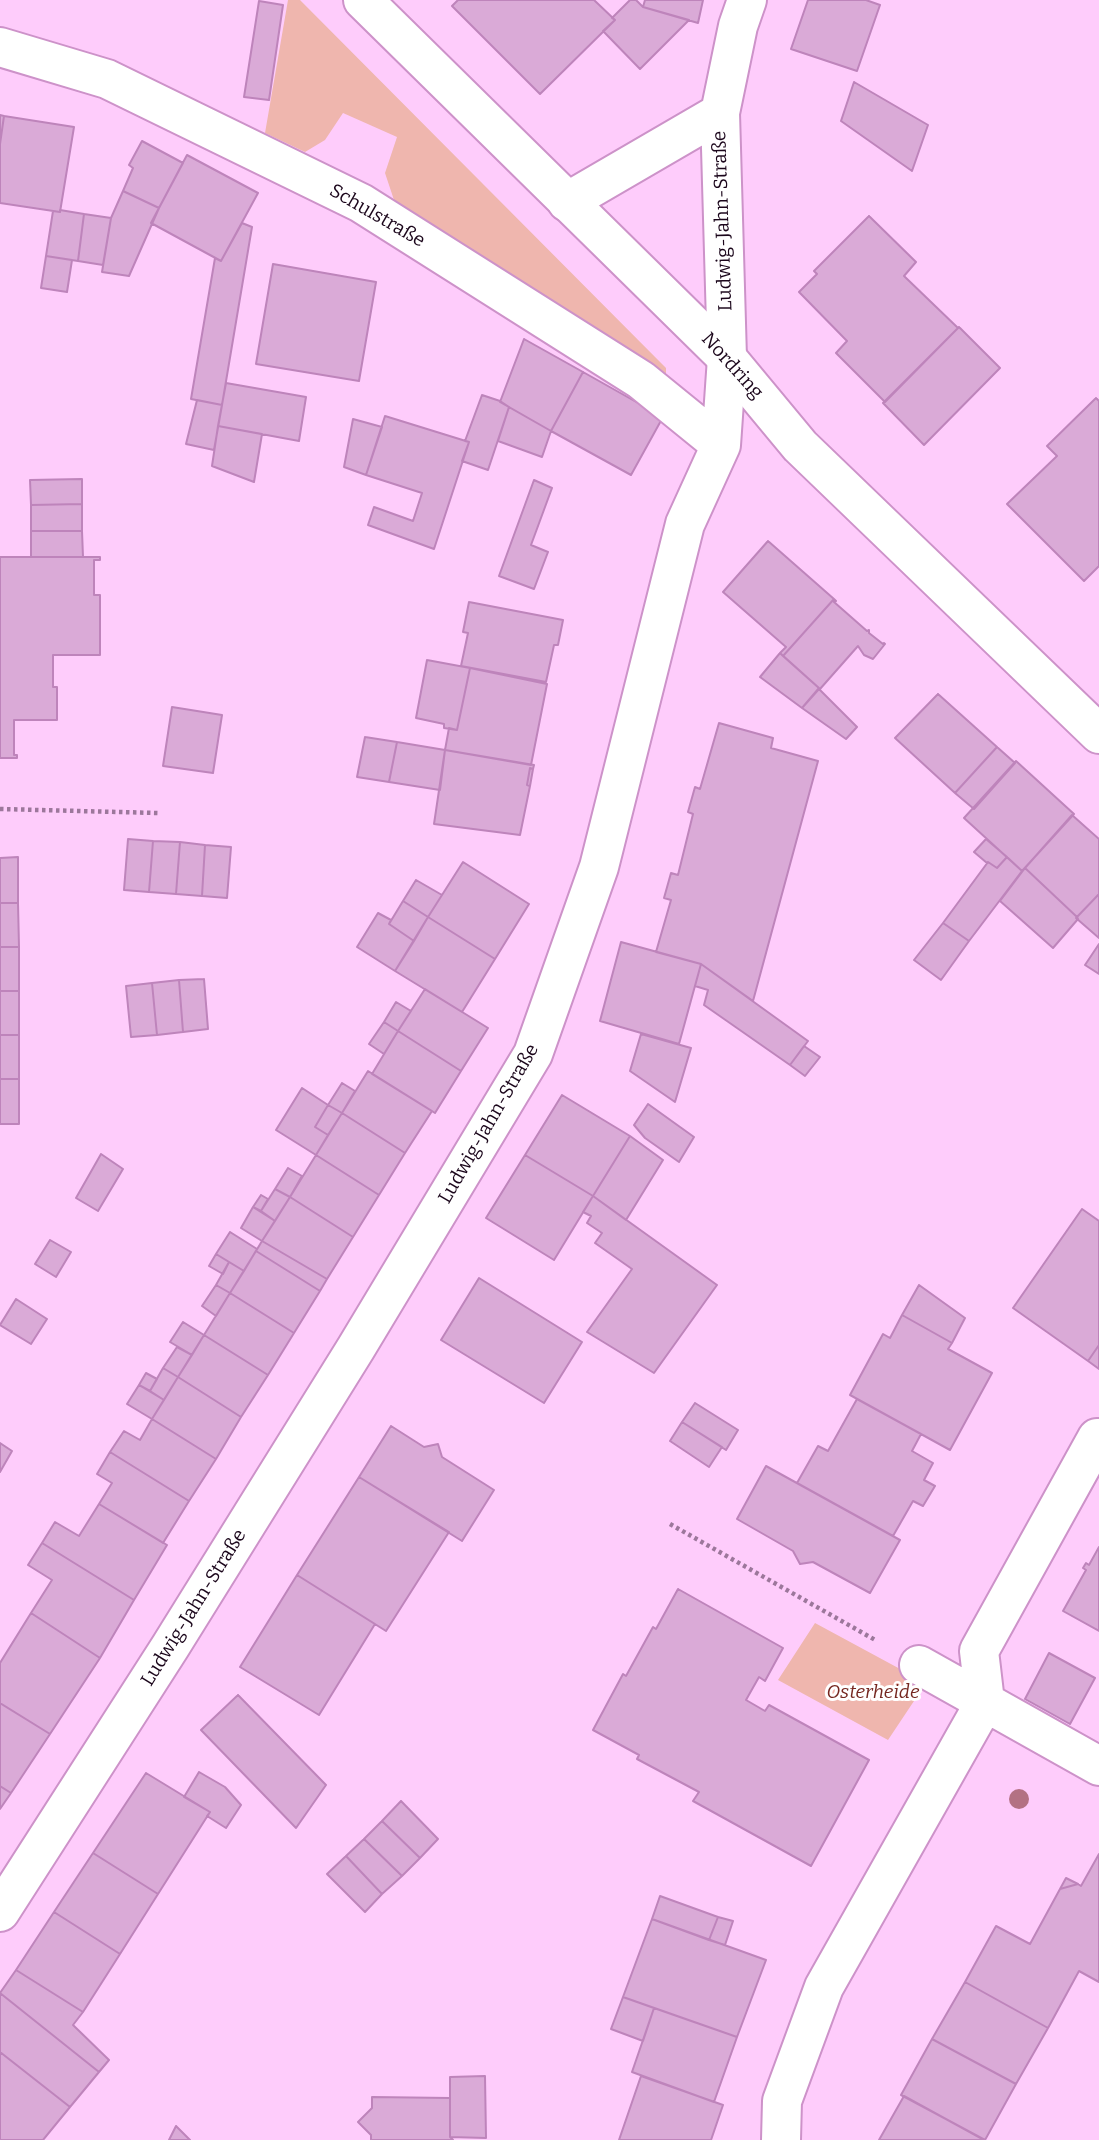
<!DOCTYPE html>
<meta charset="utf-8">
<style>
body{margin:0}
canvas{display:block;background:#feccfb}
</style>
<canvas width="1099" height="2140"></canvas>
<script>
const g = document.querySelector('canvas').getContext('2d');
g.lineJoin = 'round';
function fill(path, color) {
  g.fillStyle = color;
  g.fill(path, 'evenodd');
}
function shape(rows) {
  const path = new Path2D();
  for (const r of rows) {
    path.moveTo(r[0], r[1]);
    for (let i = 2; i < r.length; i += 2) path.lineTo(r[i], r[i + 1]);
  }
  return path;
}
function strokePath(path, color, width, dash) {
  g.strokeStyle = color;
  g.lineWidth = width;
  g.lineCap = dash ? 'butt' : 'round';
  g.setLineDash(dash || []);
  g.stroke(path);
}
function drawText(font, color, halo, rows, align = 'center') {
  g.font = font + ' Bitter,serif';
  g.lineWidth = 6;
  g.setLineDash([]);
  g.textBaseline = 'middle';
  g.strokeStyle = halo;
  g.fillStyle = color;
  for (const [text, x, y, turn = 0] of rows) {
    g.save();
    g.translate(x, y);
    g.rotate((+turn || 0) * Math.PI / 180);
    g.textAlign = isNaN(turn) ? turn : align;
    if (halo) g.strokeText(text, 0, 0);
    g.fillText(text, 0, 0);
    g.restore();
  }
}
fill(shape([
 [288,0,300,0,666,368,666,375,543,303,395,203,385,173,397,137,343,113,325,140,305,152,265,133],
 [815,1623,926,1683,888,1740,778,1680]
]), '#efb6ae');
const building = shape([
 [458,0,594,0,615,20,540,94,452,6,458,0],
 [630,0,636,0,643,7,689,20,640,69,603,31,615,20,612,18,630,0],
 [645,0,703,0,698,23,643,7,645,0],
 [808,0,866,0,880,5,857,71,791,49,808,0],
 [259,1,283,5,269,100,244,97,259,1],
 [854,82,928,125,912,171,841,121,854,82],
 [0,115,4,116,0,144,0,115],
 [4,116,74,127,60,212,0,203,0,144,4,116],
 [142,141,183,163,159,208,123,191,133,168,129,165,142,141],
 [187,155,258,193,221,261,151,223,187,155],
 [123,191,159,208,129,276,102,272,111,218,123,191],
 [60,210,84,214,78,261,46,256,53,211,60,212,60,210],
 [84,214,111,218,103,265,78,261,84,214],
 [869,216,916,262,904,276,958,328,885,402,836,353,847,341,799,292,817,274,814,271,869,216],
 [242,223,252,227,222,405,191,399,215,258,221,261,242,223],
 [46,256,72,260,67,292,41,288,46,256],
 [273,264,376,282,359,381,256,364,273,264],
 [959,327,1000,368,924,445,883,403,959,327],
 [524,339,583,372,551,431,500,402,524,339],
 [583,372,663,417,631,475,551,431,583,372],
 [226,383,306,397,299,441,218,426,226,383],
 [482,395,500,401,509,407,488,470,462,461,469,442,465,441,482,395],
 [1096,398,1099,401,1099,566,1084,581,1007,504,1057,456,1047,446,1096,398],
 [197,400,222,405,214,450,186,444,197,400],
 [509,407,551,431,542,457,498,441,509,407],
 [385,416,469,442,434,549,368,525,374,507,413,521,422,493,366,475,385,416],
 [353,419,382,427,366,475,344,467,353,419],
 [218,426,262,434,254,482,212,466,218,426],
 [82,479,82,504,31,505,30,480,82,479],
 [534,480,552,488,531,545,548,552,534,589,499,576,534,480],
 [82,504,82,531,31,531,31,505,82,504],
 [31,531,82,531,83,557,31,557,31,531],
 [768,541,834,599,783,656,780,653,786,647,723,592,768,541],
 [0,557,100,557,100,560,94,560,94,595,100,595,100,655,53,655,53,687,57,687,57,720,14,720,14,755,17,755,17,758,0,758,0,557],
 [834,599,836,601,834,602,867,631,869,630,869,633,883,644,884,643,885,644,873,659,864,655,858,646,820,689,783,656,834,599],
 [469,602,563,620,558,645,554,645,546,682,461,666,468,633,463,632,469,602],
 [780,653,819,688,802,708,760,677,780,653],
 [427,660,470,668,457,730,444,728,444,724,416,718,427,660],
 [470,668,547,684,531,765,445,750,449,728,457,730,470,668],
 [819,689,857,727,846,739,802,708,819,689],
 [938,694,997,747,955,793,895,738,938,694],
 [172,707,222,715,213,773,163,766,172,707],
 [719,723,773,738,771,748,818,761,753,1001,701,964,656,952,671,900,664,898,671,873,678,875,693,814,688,812,695,787,700,789,719,723],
 [365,737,397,742,389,782,357,777,365,737],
 [397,742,445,750,440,790,389,782,397,742],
 [997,747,1015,763,974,809,955,793,997,747],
 [445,750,534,765,533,769,530,768,527,785,530,786,520,835,434,824,445,750],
 [1016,761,1074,814,1022,871,964,818,1016,761],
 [530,768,533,769,530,786,527,785,530,768],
 [1072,815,1099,839,1099,894,1077,917,1025,868,1072,815],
 [128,839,153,841,149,892,124,890,128,839],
 [986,839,1007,857,997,868,988,862,987,863,974,852,986,839],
 [153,841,180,842,176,894,149,892,153,841],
 [180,842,205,845,202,896,176,894,180,842],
 [205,845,231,847,227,898,202,896,205,845],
 [18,857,18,903,0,903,0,858,18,857],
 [1007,857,1022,871,969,941,943,923,988,862,997,868,1007,857],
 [463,862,529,904,495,959,428,917,463,862],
 [1025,868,1077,917,1078,919,1053,948,1000,901,1025,868],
 [416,880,442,895,428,917,403,901,416,880],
 [1099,894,1099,938,1076,918,1099,894],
 [403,901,428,917,414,941,389,924,403,901],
 [0,903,18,903,19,947,0,947,0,903],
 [378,913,391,920,389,924,414,941,395,971,357,947,378,913],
 [428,917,495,959,462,1012,395,971,428,917],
 [943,923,969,941,941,980,914,960,943,923],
 [621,942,701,964,679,1044,600,1021,621,942],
 [1099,944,1099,974,1085,965,1099,944],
 [0,947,19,947,19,991,0,991,0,947],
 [701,964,808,1041,790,1065,704,1005,708,990,695,986,701,964],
 [204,979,208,1029,183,1032,179,980,204,979],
 [179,980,183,1032,157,1035,152,983,179,980],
 [152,983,157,1035,131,1037,126,986,152,983],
 [425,989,488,1028,461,1071,398,1031,425,989],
 [0,991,19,991,19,1035,0,1035,0,991],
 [396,1002,411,1011,398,1031,384,1022,396,1002],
 [384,1022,398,1031,384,1054,369,1044,384,1022],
 [398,1031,461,1071,435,1113,372,1074,398,1031],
 [641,1034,691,1048,675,1102,630,1071,641,1034],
 [0,1035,19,1035,19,1079,0,1079,0,1035],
 [804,1046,820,1057,805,1076,790,1065,804,1046],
 [368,1071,432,1111,405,1153,342,1113,368,1071],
 [0,1079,19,1079,19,1124,0,1124,0,1079],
 [342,1083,355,1091,342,1113,328,1105,342,1083],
 [302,1088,328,1105,315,1127,328,1135,316,1155,276,1130,302,1088],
 [562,1095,630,1136,593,1196,525,1155,562,1095],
 [648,1104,694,1137,679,1162,645,1138,634,1125,648,1104],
 [328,1105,342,1113,328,1135,315,1127,328,1105],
 [342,1113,405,1153,379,1195,316,1155,342,1113],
 [630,1136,663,1160,626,1220,593,1196,630,1136],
 [101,1154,123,1169,98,1211,76,1198,101,1154],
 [316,1155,379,1195,353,1237,290,1197,316,1155],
 [525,1155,593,1196,554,1260,486,1218,525,1155],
 [288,1168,302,1176,290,1197,275,1189,288,1168],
 [275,1189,290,1197,275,1221,261,1211,275,1189],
 [261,1195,268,1199,261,1211,253,1207,261,1195],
 [593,1196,717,1285,654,1373,587,1332,632,1269,595,1243,602,1233,587,1223,591,1216,583,1212,593,1196],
 [290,1197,353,1237,327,1279,262,1241,290,1197],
 [253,1207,275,1221,262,1241,241,1228,253,1207],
 [1082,1209,1099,1221,1099,1345,1088,1361,1013,1308,1082,1209],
 [230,1232,257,1249,244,1271,216,1254,230,1232],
 [50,1240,71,1252,56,1277,35,1264,50,1240],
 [262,1241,327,1279,320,1291,256,1251,262,1241],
 [256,1251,320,1291,294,1333,230,1293,256,1251],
 [216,1254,229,1262,223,1274,209,1266,216,1254],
 [229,1262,244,1271,230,1293,216,1285,229,1262],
 [479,1278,582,1342,544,1403,441,1340,479,1278],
 [216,1285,230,1293,216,1316,202,1306,216,1285],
 [919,1285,965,1318,952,1343,902,1315,919,1285],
 [230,1293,294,1333,268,1375,204,1335,230,1293],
 [16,1299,47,1319,31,1344,0,1325,16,1299],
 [902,1315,952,1343,948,1349,992,1373,950,1450,850,1395,883,1334,890,1338,902,1315],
 [183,1322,204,1335,192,1355,170,1342,183,1322],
 [204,1335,268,1375,241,1417,178,1377,204,1335],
 [1099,1345,1099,1369,1088,1361,1099,1345],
 [177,1347,192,1355,178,1377,163,1368,177,1347],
 [163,1368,178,1377,164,1400,150,1391,163,1368],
 [146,1373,157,1379,150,1391,139,1385,146,1373],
 [178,1377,241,1417,216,1459,152,1419,178,1377],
 [139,1385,164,1400,152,1419,127,1404,139,1385],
 [857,1399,921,1434,912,1451,933,1463,924,1480,935,1486,923,1506,913,1501,893,1536,797,1483,818,1446,828,1451,857,1399],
 [695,1403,738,1430,726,1450,682,1422,695,1403],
 [152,1419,216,1459,189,1501,110,1452,124,1431,140,1440,152,1419],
 [682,1422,722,1447,709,1467,670,1441,682,1422],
 [391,1426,424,1447,438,1444,442,1457,494,1490,462,1541,359,1477,391,1426],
 [0,1443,12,1451,0,1472,0,1443],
 [110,1452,189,1501,163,1543,99,1504,112,1483,97,1474,110,1452],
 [766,1466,900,1540,870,1593,813,1562,800,1564,793,1551,737,1519,766,1466],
 [359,1477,449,1532,386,1631,297,1575,359,1477],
 [99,1504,167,1545,134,1600,42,1543,55,1522,79,1536,99,1504],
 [42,1543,134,1600,100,1658,31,1613,52,1580,28,1565,42,1543],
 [1099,1547,1099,1631,1063,1611,1086,1570,1083,1568,1086,1563,1089,1565,1099,1547],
 [297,1575,375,1624,319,1715,240,1667,297,1575],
 [678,1589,783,1648,765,1681,759,1677,746,1700,765,1711,769,1705,869,1760,811,1866,693,1801,699,1792,637,1759,639,1755,593,1730,623,1674,626,1676,653,1627,656,1629,678,1589],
 [31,1613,100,1658,50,1734,0,1703,0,1663,31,1613],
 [1049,1653,1095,1678,1070,1724,1025,1699,1049,1653],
 [238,1695,326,1785,296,1828,201,1730,238,1695],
 [0,1703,50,1734,11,1793,0,1786,0,1703],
 [199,1772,225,1787,241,1805,226,1828,207,1816,210,1812,184,1797,199,1772],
 [146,1773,210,1812,158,1894,93,1853,146,1773],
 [0,1786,11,1793,0,1809,0,1786],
 [401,1801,438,1839,420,1858,382,1821,401,1801],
 [382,1821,420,1858,402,1876,364,1839,382,1821],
 [364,1839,402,1876,382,1894,346,1856,364,1839],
 [93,1853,158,1894,120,1954,54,1912,93,1853],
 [1099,1854,1099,1982,1079,1971,1048,2028,965,1982,996,1926,1030,1944,1060,1889,1078,1884,1081,1886,1099,1854],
 [346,1856,382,1894,365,1912,327,1874,346,1856],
 [1066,1878,1078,1884,1060,1889,1066,1878],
 [660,1896,718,1917,709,1940,652,1919,660,1896],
 [54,1912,120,1954,83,2012,16,1970,54,1912],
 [718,1917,733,1921,725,1945,709,1940,718,1917],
 [652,1919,766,1960,737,2037,623,1997,652,1919],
 [16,1970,83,2012,73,2025,109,2060,99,2072,0,1993,16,1970],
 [965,1982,1048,2028,1016,2084,932,2039,965,1982],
 [0,1993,99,2072,70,2107,0,2052,0,1993],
 [623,1997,654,2008,643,2041,611,2029,623,1997],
 [654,2008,737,2037,714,2102,632,2072,654,2008],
 [932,2039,1016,2084,985,2140,901,2095,932,2039],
 [0,2052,70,2107,43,2140,0,2140,0,2052],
 [485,2076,486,2138,450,2137,450,2077,485,2076],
 [641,2076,723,2105,711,2140,619,2140,641,2076],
 [904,2096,984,2140,879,2140,904,2096],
 [372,2097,450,2098,450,2137,453,2140,371,2140,371,2135,358,2122,372,2108,372,2097],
 [176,2126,190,2140,169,2140,176,2126]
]);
fill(building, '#daaad7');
strokePath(building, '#be84bb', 2);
const minor = shape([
 [0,47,107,79,361,203,641,380,721,445],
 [567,202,720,113],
 [919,1665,985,1702,979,1651,1097,1438],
 [0,1912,170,1647,356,1348,533,1054,599,867,685,524,721,445,727,358,720,113,738,26,747,0],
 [781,2140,782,2101,824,1987,985,1702,1099,1766]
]);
const secondary = shape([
 [363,0,727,358,800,446,1099,734]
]);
strokePath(minor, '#cd92c9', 42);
strokePath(secondary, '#cd92c9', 42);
strokePath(shape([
 [0,809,158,813],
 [670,1524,877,1641]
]), '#9c779b', 4.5, [3.5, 3.5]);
strokePath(minor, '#fff', 38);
strokePath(secondary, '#fff', 38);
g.fillStyle = '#b37183';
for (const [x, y] of [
 [1019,1799]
]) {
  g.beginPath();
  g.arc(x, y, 10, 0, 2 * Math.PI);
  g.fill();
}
drawText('19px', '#1b061b', '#fff', [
 ["Schulstraße",377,216,30],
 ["Ludwig-Jahn-Straße",723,221,-92],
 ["Nordring",732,366,48],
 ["Ludwig-Jahn-Straße",489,1124,-60],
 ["Ludwig-Jahn-Straße",194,1608,-58]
]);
drawText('italic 19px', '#752720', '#fff', [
 ["Osterheide",873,1693]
]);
</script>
